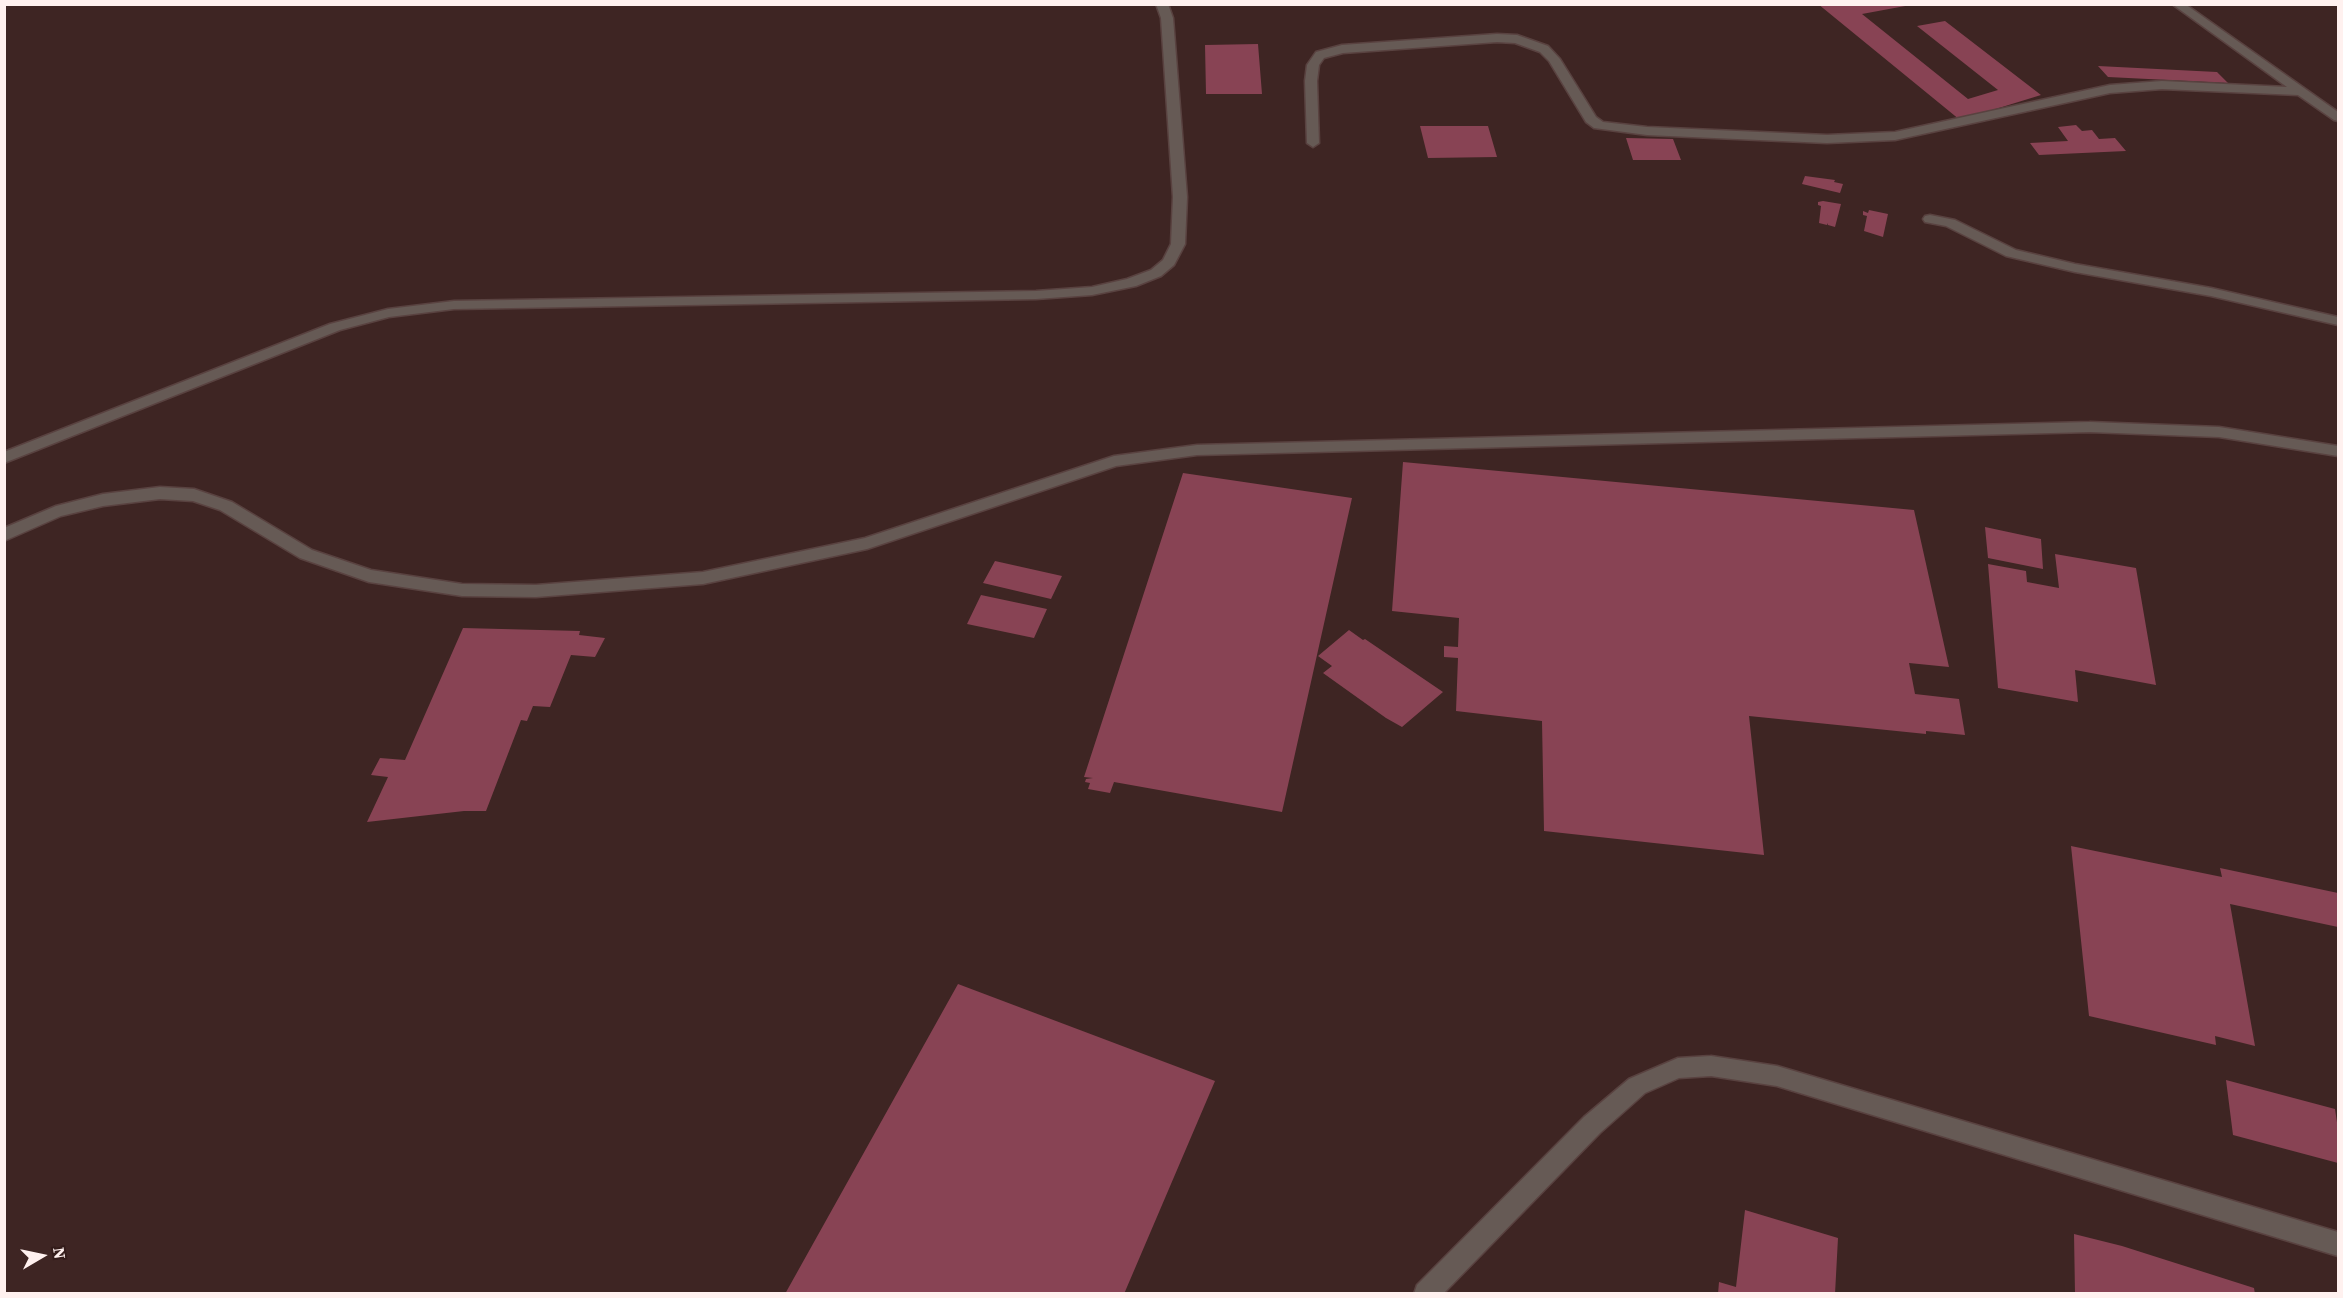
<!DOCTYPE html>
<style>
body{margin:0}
#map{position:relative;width:2343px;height:1298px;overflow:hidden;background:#3e2523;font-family:"Source Serif 4",serif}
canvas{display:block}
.frame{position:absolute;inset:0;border:6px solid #fff1ef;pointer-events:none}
.north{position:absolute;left:12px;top:1226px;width:60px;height:60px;-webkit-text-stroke:4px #331c1a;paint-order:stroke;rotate:81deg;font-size:16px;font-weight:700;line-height:24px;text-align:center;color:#fff1ef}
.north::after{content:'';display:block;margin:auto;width:21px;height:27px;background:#fff1ef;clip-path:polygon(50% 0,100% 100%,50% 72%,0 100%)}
</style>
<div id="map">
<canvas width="2343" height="1298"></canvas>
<div class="frame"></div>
<div class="north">N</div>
</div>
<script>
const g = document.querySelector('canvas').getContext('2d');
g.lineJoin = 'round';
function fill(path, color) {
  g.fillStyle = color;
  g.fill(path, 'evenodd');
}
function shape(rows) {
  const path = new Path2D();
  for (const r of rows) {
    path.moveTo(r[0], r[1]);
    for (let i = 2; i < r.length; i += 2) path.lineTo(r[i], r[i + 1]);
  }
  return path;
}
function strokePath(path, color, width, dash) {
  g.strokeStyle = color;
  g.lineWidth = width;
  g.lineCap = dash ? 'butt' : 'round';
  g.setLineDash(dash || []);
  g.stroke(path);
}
fill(shape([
 [1818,4,1916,4,1862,14,1968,99,1998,90,1917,26,1945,21,2041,95,1960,120],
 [1258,44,1262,94,1206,94,1205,45],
 [2098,66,2217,72,2228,83,2108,77],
 [2076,125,2082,131,2092,130,2099,139,2115,138,2126,151,2039,155,2030,143,2068,141,2058,127],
 [1420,126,1488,126,1497,157,1428,158],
 [1626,138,1673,139,1681,160,1633,160],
 [1805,176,1835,180,1834,182,1843,184,1840,193,1802,184],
 [1823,201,1841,204,1835,227,1828,225,1827,223,1827,225,1819,223,1821,206,1818,205,1818,202],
 [1869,210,1888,214,1883,237,1864,231,1867,216,1863,215,1863,211,1868,213],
 [1403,462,1914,510,1949,667,1909,663,1915,694,1959,699,1965,735,1926,731,1926,734,1749,716,1764,855,1544,831,1542,721,1456,711,1458,658,1444,657,1444,646,1458,647,1459,618,1392,611],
 [1183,473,1352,498,1282,812,1114,782,1110,793,1088,789,1090,783,1085,782,1086,779,1093,778,1084,777],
 [1985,527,2041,539,2043,569,1988,558],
 [2055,554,2136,568,2156,685,2075,670,2078,702,1998,688,1988,564,2026,571,2027,582,2059,588],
 [995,561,1062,576,1051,599,983,583],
 [981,595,1047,609,1034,638,967,624],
 [463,628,580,631,579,635,605,638,595,657,571,655,550,707,533,706,527,721,521,720,486,811,464,811,367,822,388,777,371,775,380,758,405,760],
 [1349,630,1363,640,1365,639,1443,692,1402,727,1386,718,1323,673,1332,666,1318,656],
 [2071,846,2222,877,2220,868,2338,893,2338,927,2230,904,2255,1046,2215,1036,2216,1045,2089,1016],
 [958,984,1215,1081,1124,1294,785,1294],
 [2226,1080,2335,1109,2338,1129,2338,1163,2233,1135],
 [1745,1210,1838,1238,1835,1294,1718,1294,1719,1282,1736,1287],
 [2074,1234,2122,1246,2254,1288,2255,1294,2075,1294]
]), '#884354');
const minor = shape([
 [1156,4,1168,4,1173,18,1187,197,1185,244,1174,265,1161,276,1136,286,1092,295,1036,299,454,309,389,317,340,330,4,463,4,452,330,324,388,309,454,301,1036,291,1092,287,1127,279,1151,270,1163,260,1171,244,1173,197,1161,18,1156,4],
 [2172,4,2185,4,2338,112,2338,121,2334,120,2298,95,2162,89,2110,93,1895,140,1827,143,1647,135,1594,128,1586,122,1549,61,1540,52,1515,43,1497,42,1343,53,1324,58,1319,65,1317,81,1319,143,1313,147,1307,143,1305,81,1307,65,1316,52,1342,45,1497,34,1517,35,1548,46,1560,59,1596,117,1603,122,1647,127,1827,135,1895,132,2110,85,2162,81,2287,87,2172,4],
 [1930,215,1955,220,2016,250,2075,264,2211,288,2338,317,2338,325,2211,296,2075,272,2006,256,1946,226,1925,222,1923,219,1925,216,1930,215],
 [2090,422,2219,427,2338,446,2338,456,2219,437,2090,432,1197,455,1116,466,867,549,703,584,536,597,462,596,369,582,300,558,220,510,193,501,160,499,103,506,61,516,4,541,4,528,56,506,103,494,160,487,194,489,232,502,312,550,371,570,462,584,536,585,703,572,865,538,1114,456,1197,445,2090,422],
 [1711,1056,1777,1066,2338,1232,2338,1256,1777,1086,1711,1076,1679,1078,1645,1093,1600,1133,1443,1294,1414,1294,1417,1285,1584,1117,1629,1079,1678,1058,1711,1056]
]);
strokePath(minor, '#594240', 3);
fill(minor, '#665a55');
</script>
